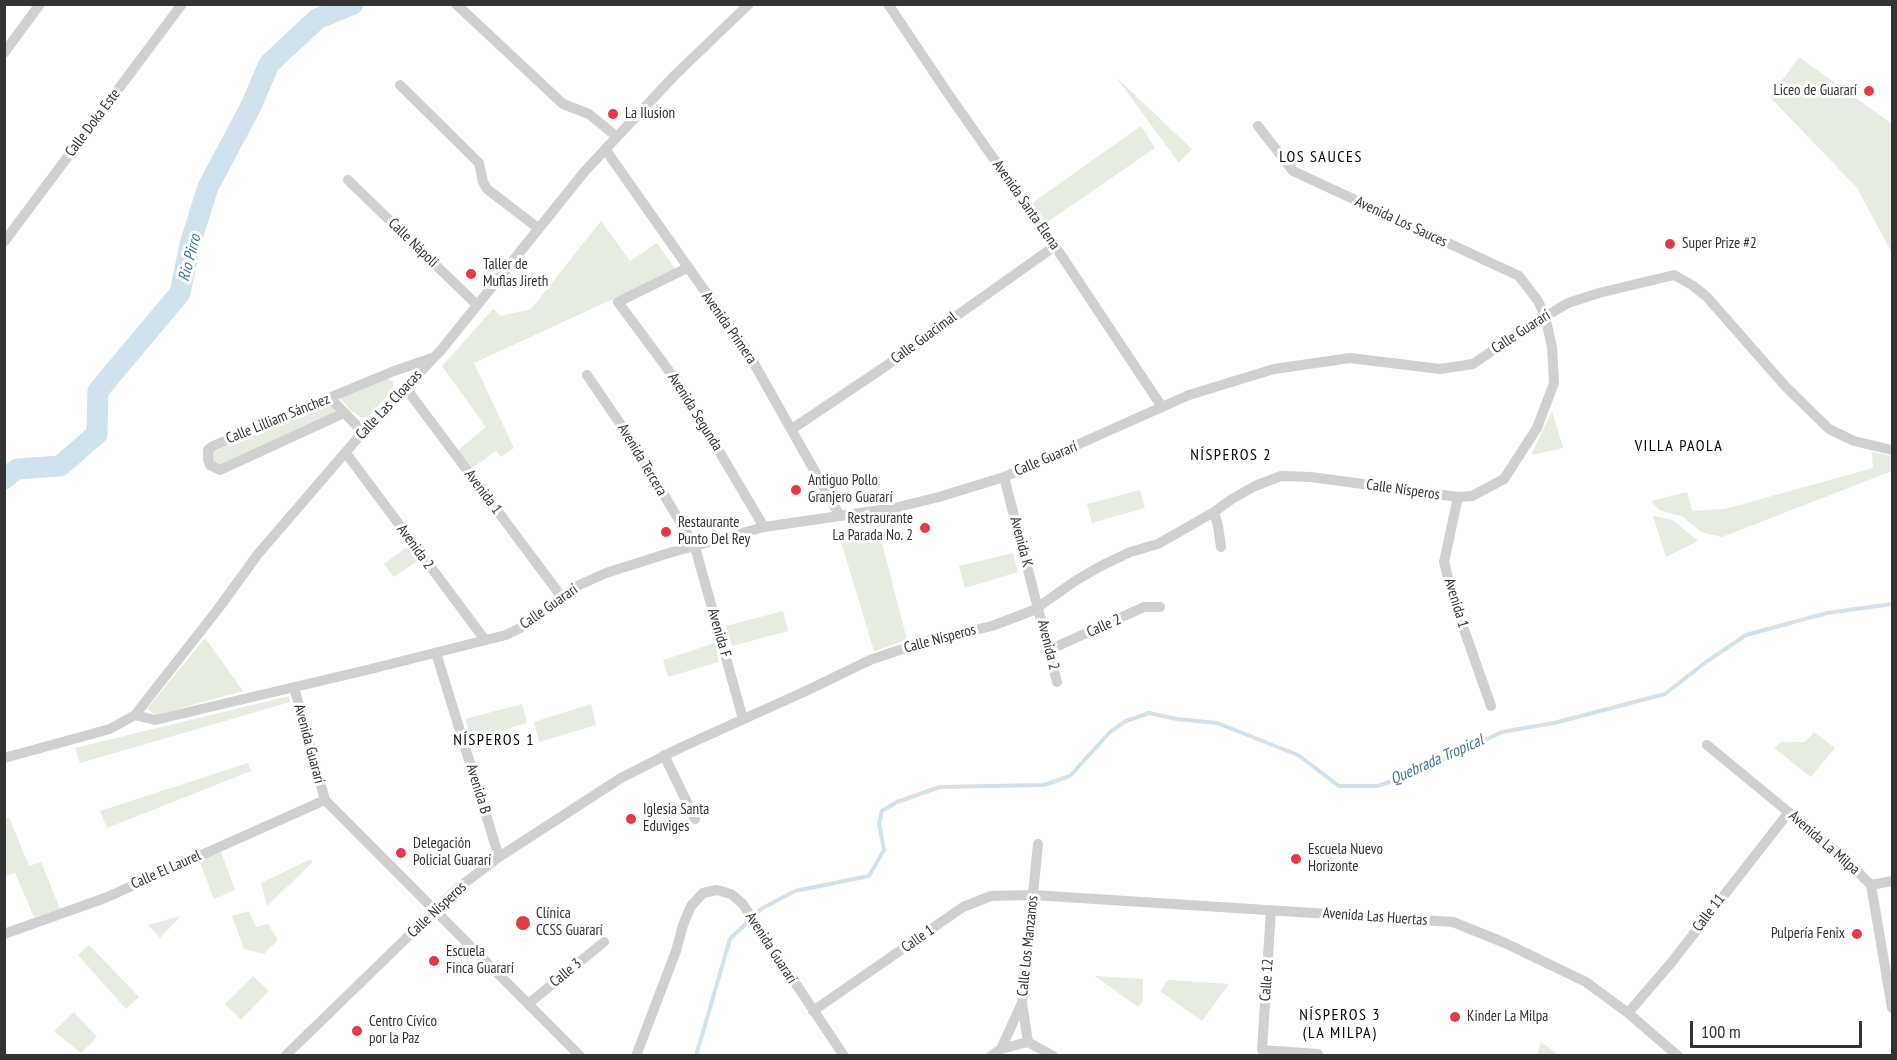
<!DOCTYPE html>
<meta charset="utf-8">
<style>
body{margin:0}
#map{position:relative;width:1897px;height:1060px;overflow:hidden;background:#fff;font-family:"PT Sans Narrow",sans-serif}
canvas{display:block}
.frame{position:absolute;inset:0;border:6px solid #333;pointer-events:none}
.scale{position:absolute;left:1690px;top:1021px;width:172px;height:27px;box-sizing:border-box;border:3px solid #333;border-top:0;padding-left:8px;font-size:18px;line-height:21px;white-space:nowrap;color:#333;-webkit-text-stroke:4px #fff;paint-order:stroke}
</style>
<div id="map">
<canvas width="1897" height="1060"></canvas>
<div class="frame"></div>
<div class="scale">100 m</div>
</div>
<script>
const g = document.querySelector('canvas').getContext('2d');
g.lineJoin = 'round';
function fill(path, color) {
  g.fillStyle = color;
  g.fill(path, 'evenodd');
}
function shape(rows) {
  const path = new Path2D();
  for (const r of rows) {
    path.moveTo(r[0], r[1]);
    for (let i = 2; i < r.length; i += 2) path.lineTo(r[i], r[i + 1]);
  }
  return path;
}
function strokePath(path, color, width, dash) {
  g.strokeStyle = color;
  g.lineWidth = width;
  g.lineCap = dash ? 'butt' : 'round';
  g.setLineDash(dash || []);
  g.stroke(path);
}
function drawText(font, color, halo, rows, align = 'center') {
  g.font = font + ' "PT Sans Narrow",sans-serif';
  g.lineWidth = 6;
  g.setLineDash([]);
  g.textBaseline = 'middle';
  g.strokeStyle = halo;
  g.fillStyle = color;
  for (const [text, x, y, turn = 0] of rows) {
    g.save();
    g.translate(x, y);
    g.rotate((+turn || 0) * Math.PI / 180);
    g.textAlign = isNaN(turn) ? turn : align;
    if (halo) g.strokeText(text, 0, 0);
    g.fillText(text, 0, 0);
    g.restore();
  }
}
fill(shape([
 [1799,57,1892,124,1892,253,1857,188,1770,97],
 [1116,77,1192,149,1179,163],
 [1141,126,1155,148,1046,223,1032,203],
 [601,221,630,261,657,243,676,270,474,363,514,448,501,457,496,451,472,468,458,450,486,427,442,366,493,309,501,316,531,309],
 [386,377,393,382,393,390,367,418,361,417,351,411,340,398],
 [330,402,336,414,221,465,212,462,211,454,215,451],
 [1552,411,1563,448,1531,455],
 [1872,452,1892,456,1892,471,1722,537,1701,532,1683,517,1659,510,1651,501,1687,492,1692,511,1725,509,1873,468],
 [1140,490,1145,508,1092,523,1087,504],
 [1653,516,1673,520,1698,541,1666,557],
 [878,527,907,640,874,651,839,535],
 [407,547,417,561,394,577,384,564],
 [1013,553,1018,572,965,588,959,566],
 [783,611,788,631,732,646,726,626],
 [205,638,243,691,156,715,147,709],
 [715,643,719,662,668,677,663,660],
 [289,696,290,702,80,763,75,748],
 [522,704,527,723,471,739,465,719],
 [591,704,596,725,539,742,534,722],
 [1814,732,1835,748,1811,777,1774,748,1781,742,1805,742],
 [248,763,251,771,107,828,100,811],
 [9,817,29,866,41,862,60,909,34,917,15,873,5,876,5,819],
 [221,852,235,890,214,899,199,860],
 [311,859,312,863,267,906,261,883],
 [249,911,256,927,268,924,278,940,264,954,244,949,232,916],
 [181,916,160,938,148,925],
 [89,945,139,997,126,1009,78,955],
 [253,976,269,991,241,1020,225,1004],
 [1095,976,1143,979,1143,1001,1138,1007],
 [1168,980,1229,984,1202,1021,1160,991],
 [74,1012,97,1037,81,1053,54,1031],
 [1541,1042,1559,1055,1537,1055]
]), '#e6ecdf');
strokePath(shape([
 [696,1056,730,939,761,909,795,891,869,876,884,850,879,823,882,811,897,802,940,787,1044,785,1070,776,1110,732,1126,721,1149,713,1177,719,1217,723,1298,755,1339,786,1378,786,1424,769,1502,732,1554,723,1665,694,1706,662,1746,635,1827,613,1892,604]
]), '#cfe2ee', 4);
strokePath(shape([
 [4,479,17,469,60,466,97,434,98,391,180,293,190,244,208,187,251,106,269,64,317,19,353,4]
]), '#cfe2ee', 21);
strokePath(shape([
 [456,4,563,104,589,114,617,137],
 [888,4,949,95,1055,246,1162,407],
 [4,53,40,4],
 [400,85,479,163,483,182,487,189,538,228],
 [605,149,747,351,840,516],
 [348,180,477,305],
 [4,242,182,4],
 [687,268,618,302,681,387,764,527],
 [587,375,632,441,695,547,743,719],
 [405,387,561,596],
 [330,398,363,432],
 [344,413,220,470,210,465,208,460,208,450,213,446,394,371,432,358],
 [792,429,883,368,1055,246],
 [346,453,485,640],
 [1004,477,1057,682],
 [1458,497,1444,562,1454,601,1491,706],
 [1214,512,1218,526,1221,547],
 [1049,650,1144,607,1160,607],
 [436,653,499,857],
 [294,687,325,800,580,1056],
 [135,715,155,720,371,669,506,635,520,628,577,586,606,573,669,553,764,527,894,508,939,497,1004,477,1034,464,1189,395,1274,369,1350,358,1440,369,1473,364,1518,333,1568,303,1599,293,1674,275,1692,285,1707,297,1785,386,1829,429,1854,441,1892,450],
 [1707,745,1843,857,1871,885,1892,1008],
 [664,755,695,819],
 [4,758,110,729,135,715,218,609,258,554,363,432,442,349,585,171,675,75,749,4],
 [1871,885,1892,881],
 [1271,910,1262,1050,1318,1054],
 [4,934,105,898,325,800],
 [528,1004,604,942],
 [813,1011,963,907,991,896,1033,895,1453,922,1505,943,1586,982,1628,1013,1678,1056],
 [1628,1013,1671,963,1789,812],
 [1028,1042,1022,1003,1038,844],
 [1028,1042,1053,1056],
 [1001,1049,1022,1003],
 [285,1056,458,888,499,857,621,778,682,747,808,690,870,660,923,642,992,626,1034,610,1075,581,1101,566,1130,552,1158,544,1214,512,1232,499,1255,486,1281,476,1311,477,1458,497,1472,496,1504,479,1537,428,1554,383,1552,347,1545,316,1538,301,1519,276,1293,171,1258,126],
 [636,1056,676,951,683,925,691,906,703,893,717,890,731,894,742,903,844,1056],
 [991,1056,1001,1049,1028,1042]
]), '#d0d0d0', 10);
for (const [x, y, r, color] of [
 [1869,91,6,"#e63946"],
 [613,114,6,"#e63946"],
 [1670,244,6,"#e63946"],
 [471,274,6,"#e63946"],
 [796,490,6,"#e63946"],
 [925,528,6,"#e63946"],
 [666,532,6,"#e63946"],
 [631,819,6,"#e63946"],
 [401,853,6,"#e63946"],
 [1296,859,6,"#e63946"],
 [523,923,8,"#e63946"],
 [1857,934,6,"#e63946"],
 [434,961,6,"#e63946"],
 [1455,1017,6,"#e63946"],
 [357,1031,6,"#e63946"]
]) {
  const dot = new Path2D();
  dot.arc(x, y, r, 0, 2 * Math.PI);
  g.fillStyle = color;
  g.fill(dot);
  strokePath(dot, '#fff', 2);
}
drawText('15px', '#333', '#fff', [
 ["Liceo de Guararí",1857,91,"right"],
 ["La Ilusion",625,114],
 ["Super Prize #2",1682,244],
 ["Taller de",483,265],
 ["Muflas Jireth",483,282],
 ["Antiguo Pollo",808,481],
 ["Granjero Guararí",808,498],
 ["Restraurante",913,519,"right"],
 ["La Parada No. 2",913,536,"right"],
 ["Restaurante",678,523],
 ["Punto Del Rey",678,540],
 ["Iglesia Santa",643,810],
 ["Eduviges",643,827],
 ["Delegación",413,844],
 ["Policial Guararí",413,861],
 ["Escuela Nuevo",1308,850],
 ["Horizonte",1308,867],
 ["Clínica",536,914],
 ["CCSS Guararí",536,931],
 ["Pulpería Fenix",1845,934,"right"],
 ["Escuela",446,952],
 ["Finca Guararí",446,969],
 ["Kinder La Milpa",1467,1017],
 ["Centro Cívico",369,1022],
 ["por la Paz",369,1039]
], 'left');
drawText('15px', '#333', '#fff', [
 ["Calle Doka Este",93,123,-53],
 ["Avenida Santa Elena",1026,205,55],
 ["Avenida Los Sauces",1401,222,25],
 ["Calle Nápoli",413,243,44],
 ["Avenida Primera",729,328,55],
 ["Calle Guararí",1521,332,-33],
 ["Calle Guacimal",924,338,-36],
 ["Calle Las Cloacas",389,405,-47],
 ["Avenida Segunda",695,412,58],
 ["Calle Lilliam Sánchez",278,419,-22],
 ["Calle Guararí",1046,459,-23],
 ["Avenida Tercera",642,460,59],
 ["Calle Nísperos",1403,490,8],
 ["Avenida 1",483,492,53],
 ["Avenida K",1021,542,75],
 ["Avenida 2",415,547,54],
 ["Avenida 1",1456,603,73],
 ["Calle Guararí",549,607,-35],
 ["Calle 2",1104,626,-24],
 ["Avenida F",719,633,74],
 ["Calle Nísperos",940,639,-15],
 ["Avenida 2",1048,645,76],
 ["Avenida Guararí",309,744,75],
 ["Avenida B",478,789,73],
 ["Avenida La Milpa",1824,843,41],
 ["Calle El Laurel",166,870,-24],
 ["Calle Nísperos",437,910,-43],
 ["Calle 11",1709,913,-53],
 ["Avenida Las Huertas",1375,917,4],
 ["Calle 1",918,939,-35],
 ["Calle Los Manzanos",1028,946,-84],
 ["Avenida Guararí",771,948,57],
 ["Calle 3",566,973,-39],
 ["Calle 12",1267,980,-86]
]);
g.letterSpacing = '1.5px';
drawText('16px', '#000', '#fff', [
 ["LOS SAUCES",1321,157],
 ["VILLA PAOLA",1679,446],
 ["NÍSPEROS 2",1231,455],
 ["NÍSPEROS 1",494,740],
 ["NÍSPEROS 3",1340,1015],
 ["(LA MILPA)",1340,1033]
]);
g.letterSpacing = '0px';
drawText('italic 16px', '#3f7597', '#fff', [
 ["Rio Pirro",190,258,-75],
 ["Quebrada Tropical",1437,760,-24]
]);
</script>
